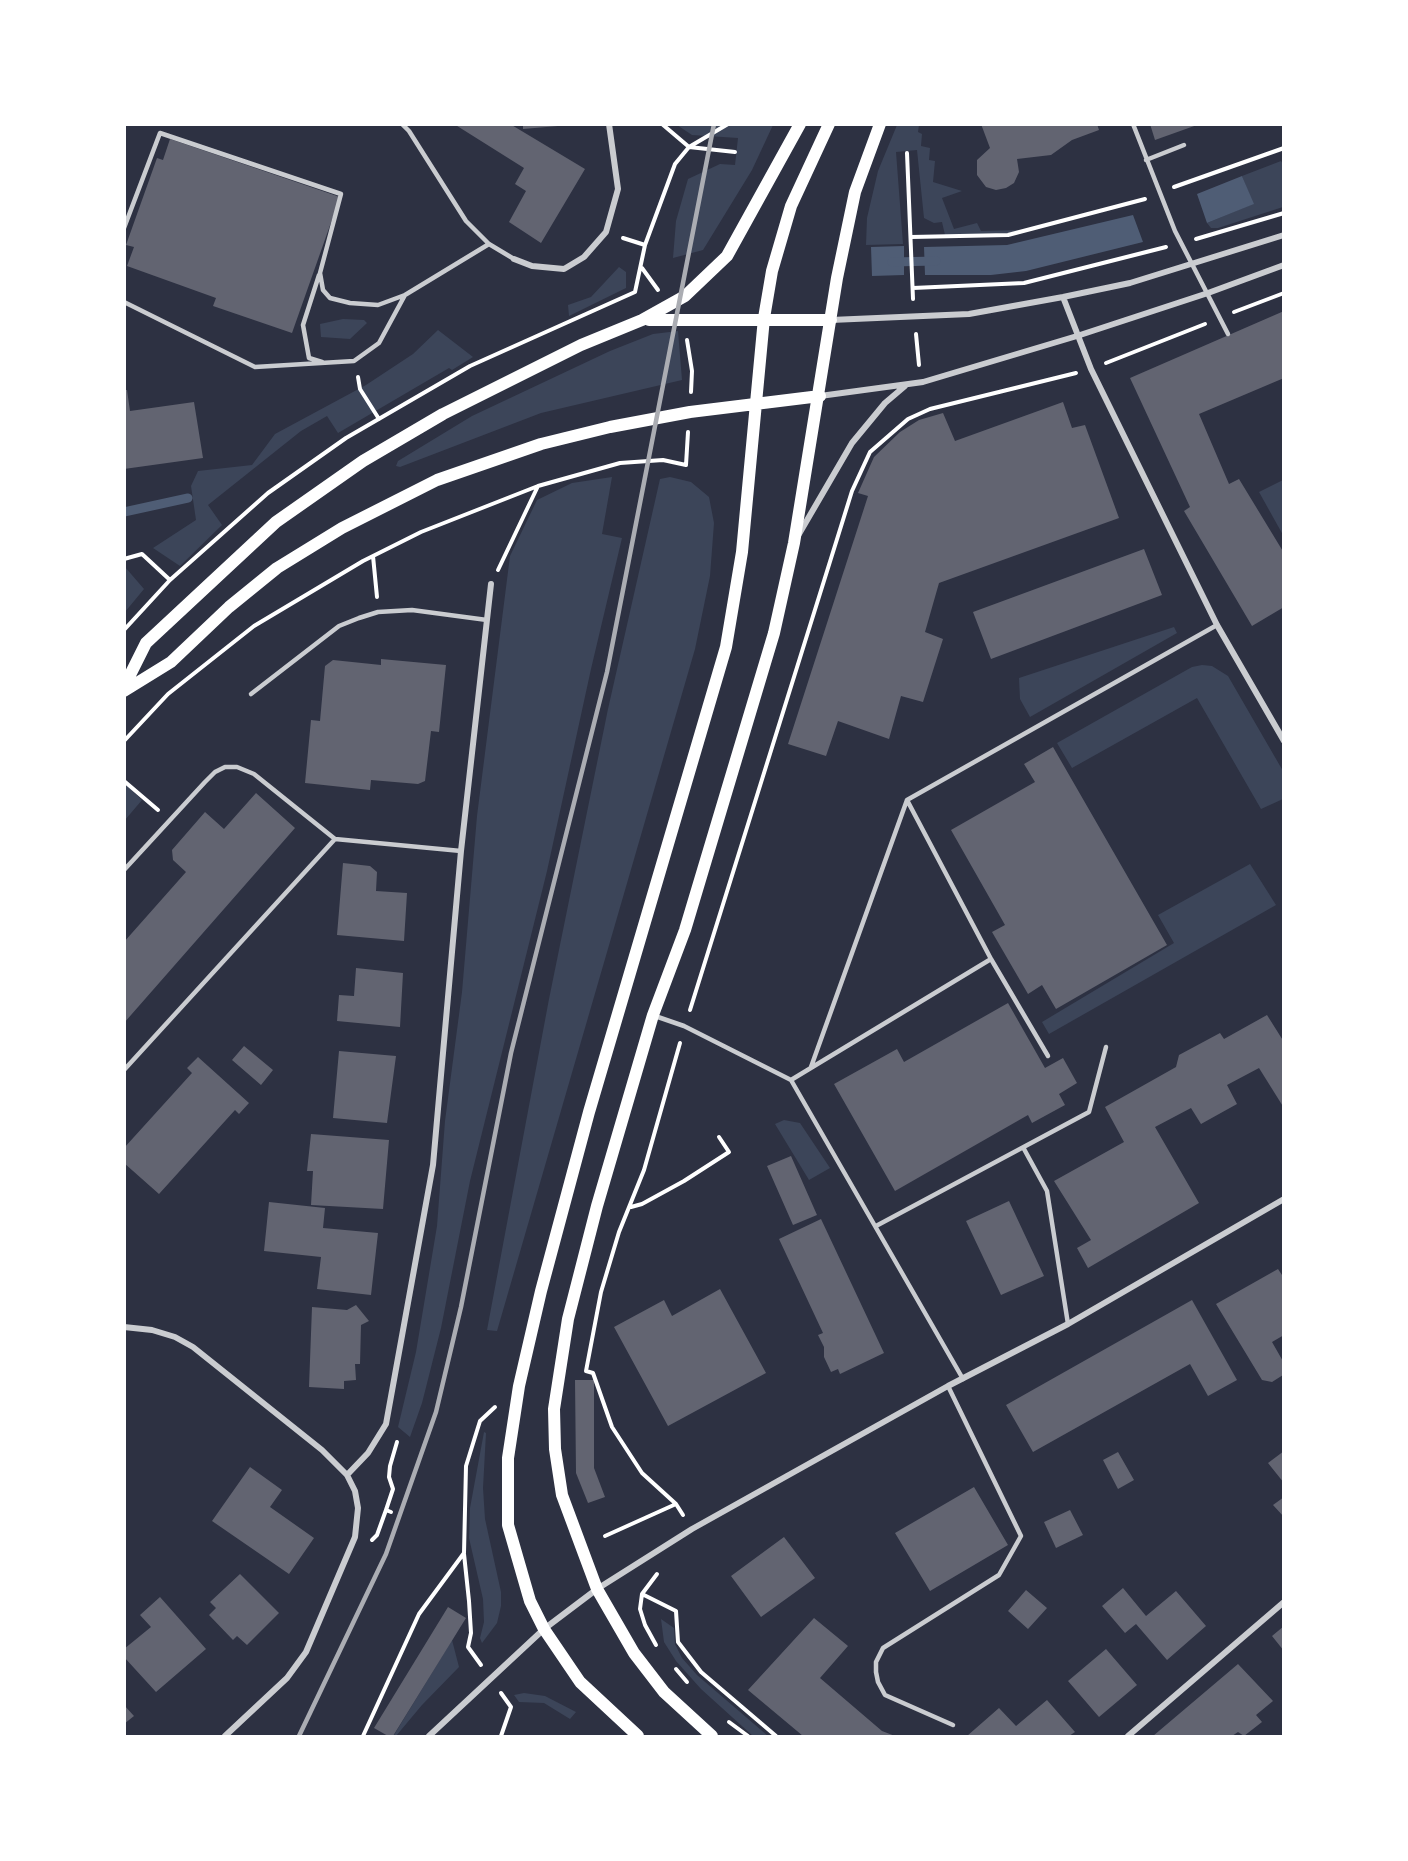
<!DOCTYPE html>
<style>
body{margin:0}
#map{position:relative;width:1408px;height:1861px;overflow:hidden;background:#2d3142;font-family:Rubik,sans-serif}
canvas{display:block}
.frame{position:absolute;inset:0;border:126px solid #fff;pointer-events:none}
</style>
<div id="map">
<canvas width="1408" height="1861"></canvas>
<div class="frame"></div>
</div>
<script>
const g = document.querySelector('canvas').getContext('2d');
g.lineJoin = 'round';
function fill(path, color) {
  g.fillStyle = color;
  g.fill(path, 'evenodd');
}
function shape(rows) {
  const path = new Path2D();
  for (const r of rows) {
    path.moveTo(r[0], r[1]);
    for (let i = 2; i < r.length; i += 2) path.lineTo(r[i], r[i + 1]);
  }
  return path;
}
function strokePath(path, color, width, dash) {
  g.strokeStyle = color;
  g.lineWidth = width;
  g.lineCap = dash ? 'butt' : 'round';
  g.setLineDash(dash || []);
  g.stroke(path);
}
fill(shape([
 [677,125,773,125,752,170,703,250,673,258,676,221,688,179,720,164,735,165,738,138,692,135],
 [897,125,919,125,918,132,922,134,921,146,930,148,929,160,935,161,933,182,962,191,942,198,954,229,977,223,981,231,1021,230,1009,233,945,235,942,222,934,223,924,218,917,150,896,152,903,244,866,245,867,218,878,171],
 [1281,161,1283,164,1283,207,1218,228,1211,228,1207,223,1253,204,1242,176],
 [619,267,626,272,626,288,569,316,568,305,591,297],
 [343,319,364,320,367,323,350,339,321,337,320,324],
 [438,330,473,357,452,370,449,368,338,433,327,416,301,431,208,505,222,525,180,566,153,548,196,520,191,486,198,471,252,465,275,434,366,385,413,354],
 [678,331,682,380,541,413,400,467,396,466,398,461,472,416,610,351,653,334],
 [612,477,602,534,622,538,591,669,547,871,470,1181,441,1328,422,1403,410,1437,398,1427,416,1352,437,1226,445,1121,462,992,477,816,510,556,537,500,572,483],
 [670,477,691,482,709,497,714,523,710,576,695,649,497,1331,487,1330,549,999,608,709,660,479],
 [1283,480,1283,535,1259,492],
 [125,567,144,589,125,612,124,567],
 [1174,627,1177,633,1030,717,1020,699,1019,678],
 [1202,665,1212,666,1228,676,1283,771,1283,799,1261,809,1197,698,1072,768,1057,743,1192,667],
 [125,784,142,800,125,820,124,820],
 [1250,864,1276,905,1049,1034,1042,1022,1174,943,1158,915],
 [784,1120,800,1123,830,1168,809,1180,775,1124],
 [484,1432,486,1433,483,1488,485,1519,501,1592,501,1606,497,1623,482,1643,480,1638,484,1622,483,1599,469,1538,470,1508],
 [661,1619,674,1628,675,1644,682,1658,697,1675,768,1736,753,1736,701,1689,676,1661,664,1642],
 [452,1640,459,1667,422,1705,396,1736,394,1735],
 [524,1693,545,1696,576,1712,570,1719,544,1703,519,1702,514,1695]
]), '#3c4559');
fill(shape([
 [1242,176,1254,204,1207,223,1197,194],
 [1133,215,1143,242,1026,271,991,275,925,275,924,247,1007,245],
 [904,246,904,275,872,276,871,247]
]), '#4f5d75');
strokePath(shape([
 [892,262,936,261],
 [124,512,188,498]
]), '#4f5d75', 9);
fill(shape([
 [454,124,510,124,585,169,541,243,509,222,526,191,515,184,524,168],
 [523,124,558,124,558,126,523,129],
 [981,124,1097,124,1099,130,1072,140,1051,155,1017,159,1019,172,1014,183,1006,188,996,190,986,187,977,175,977,160,990,148],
 [1150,124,1197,124,1197,125,1155,140],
 [170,139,340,197,292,333,213,306,216,298,127,266,134,247,126,245,157,158,163,160],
 [1284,311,1284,378,1199,414,1229,484,1239,479,1284,553,1284,607,1252,626,1184,511,1190,507,1130,378],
 [124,390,127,390,130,411,194,402,203,458,124,469],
 [1063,402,1072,428,1085,425,1119,518,939,583,925,632,943,639,923,702,901,696,889,739,838,721,826,756,788,744,868,496,858,493,874,457,900,432,919,420,943,413,955,441],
 [1144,549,1162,595,991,659,973,612],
 [381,659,446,665,439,732,431,731,425,781,418,784,371,780,370,790,305,783,311,720,320,721,325,666,333,660,381,665],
 [1053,747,1167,945,1056,1009,1042,985,1028,994,992,932,1005,925,951,830,1035,782,1024,764],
 [256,793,295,828,124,1023,124,942,186,872,173,860,172,850,205,812,224,829],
 [343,863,370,866,377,872,376,891,407,893,404,941,337,935],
 [356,968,403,973,400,1027,337,1021,339,995,354,996],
 [1008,1003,1045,1068,1063,1058,1077,1083,1059,1094,1065,1105,1032,1123,1028,1115,895,1191,834,1084,897,1049,904,1062],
 [1267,1015,1284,1042,1284,1108,1259,1068,1227,1085,1237,1104,1201,1124,1191,1108,1155,1127,1199,1203,1088,1268,1077,1248,1091,1240,1054,1181,1124,1142,1105,1107,1176,1067,1179,1055,1220,1033,1224,1039],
 [244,1046,273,1070,261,1085,232,1060],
 [339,1051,396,1056,387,1123,333,1118],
 [198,1057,249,1103,239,1114,235,1110,159,1194,124,1163,124,1148,192,1073,187,1068],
 [311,1134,389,1140,383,1209,311,1205,313,1171,307,1171],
 [791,1156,817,1215,793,1225,767,1166],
 [1009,1201,1044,1276,1001,1295,966,1221],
 [269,1202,325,1208,323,1228,378,1233,371,1295,317,1289,321,1257,264,1251],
 [821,1219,884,1353,840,1374,838,1369,831,1372,824,1357,824,1347,818,1335,823,1333,779,1239],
 [1278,1269,1284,1278,1284,1335,1272,1342,1284,1363,1284,1371,1283,1375,1272,1382,1262,1380,1216,1304],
 [720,1289,766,1373,668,1426,614,1327,664,1300,672,1316],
 [1192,1300,1237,1380,1208,1396,1190,1364,1033,1452,1006,1405],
 [356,1305,369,1321,361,1325,360,1364,355,1364,356,1380,344,1381,344,1389,309,1387,312,1307,347,1310],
 [575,1380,594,1380,594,1468,605,1497,588,1503,576,1473],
 [1284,1451,1284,1483,1268,1463],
 [1118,1452,1134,1480,1118,1489,1103,1460],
 [250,1467,282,1490,270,1507,314,1538,289,1574,212,1521],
 [974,1487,1008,1545,930,1591,895,1533],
 [1284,1497,1284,1517,1273,1505],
 [1070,1510,1083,1535,1056,1548,1044,1522],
 [784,1537,815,1578,761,1617,731,1576],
 [240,1574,279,1613,247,1645,237,1636,233,1640,209,1615,216,1608,210,1602],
 [1123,1588,1146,1616,1176,1591,1206,1626,1167,1660,1136,1624,1125,1633,1102,1606],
 [1026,1590,1047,1608,1028,1629,1008,1611],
 [160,1597,206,1649,156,1692,124,1657,124,1649,151,1627,140,1615],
 [448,1607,466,1618,393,1736,388,1736,374,1728],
 [814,1618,848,1646,820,1678,882,1731,895,1736,803,1736,748,1690],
 [1284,1626,1284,1651,1272,1636],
 [1106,1649,1137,1685,1099,1717,1068,1681],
 [1238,1664,1273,1701,1256,1715,1262,1722,1244,1736,1238,1732,1232,1736,1153,1736],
 [1047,1700,1075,1732,1069,1736,967,1736,999,1708,1016,1726],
 [124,1705,134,1716,124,1724]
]), '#626471');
strokePath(shape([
 [662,124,689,147,735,152],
 [907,153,913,299],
 [1174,187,1284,148],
 [911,237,1008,235,1145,199],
 [623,238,645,245],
 [1196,239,1284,213],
 [642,268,658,290],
 [913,288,1024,283,1166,247],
 [1234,312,1284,293],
 [916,334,919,365],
 [687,340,692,371,691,392],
 [1106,363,1205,324],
 [358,377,360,389,379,419],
 [373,556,377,597],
 [124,559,142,554,170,580,268,493,346,438,470,366,635,292,645,245,675,164,689,147,728,124],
 [498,570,538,486,620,463,663,460,686,465,688,432],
 [124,630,170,580],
 [124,741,168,694,254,626,363,561,421,532,538,486],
 [124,781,158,810],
 [690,1010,838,536,852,491,870,452,908,419,930,409,1076,373],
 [680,1043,644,1170,619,1232,601,1292,586,1371,593,1373,612,1427,642,1473,676,1504,683,1515],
 [631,1207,642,1204,684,1181,729,1152,719,1137],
 [391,1512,386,1510,393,1489,389,1477,390,1466,397,1442],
 [605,1536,676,1504],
 [372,1540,377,1535,386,1510],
 [464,1554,469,1601,471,1633,468,1647,481,1665],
 [642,1594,676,1611,678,1642,701,1672,776,1736],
 [656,1645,645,1625,640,1609,642,1594,657,1574],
 [676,1669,687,1682],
 [501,1693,511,1707,501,1736],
 [729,1722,748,1736],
 [363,1736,419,1614,464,1553,466,1466,480,1421,495,1407]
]), '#fff', 4);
strokePath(shape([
 [402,124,409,131,466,221,489,244,514,259],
 [1133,124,1175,231,1228,334],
 [1146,160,1184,145],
 [124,228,160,133,341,194,320,273,323,290,330,298,350,303,378,305,405,295],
 [319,275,303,325,309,358,322,362],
 [124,302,255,367,354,361,379,343,405,295,489,244],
 [251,694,339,626,359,618,378,612,412,610,487,620],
 [335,839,461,851],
 [124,870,205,782,215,772,225,767,237,767,254,774,335,839,124,1070],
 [991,959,1048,1056],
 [655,1016,684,1026,791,1080,991,959,907,800],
 [811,1067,907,800,1217,625],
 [791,1080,963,1379],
 [1024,1149,1047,1191,1068,1324],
 [876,1226,1089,1112,1106,1047],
 [948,1386,1021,1536,999,1575,883,1648,876,1662,876,1672,878,1682,885,1695,953,1725]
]), '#caccd0', 4.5);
strokePath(shape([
 [514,259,532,266,564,269,584,257,606,232,618,189,609,124],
 [1063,297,1091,369,1217,625,1284,741],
 [831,320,969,314,1063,297,1130,283,1284,235],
 [820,396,923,382,1077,336,1208,293,1284,265],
 [799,534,852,443,885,403,905,386],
 [124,1327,152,1330,175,1337,193,1347,322,1450,347,1475,355,1491,358,1508,355,1537,306,1652,287,1678,225,1736],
 [347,1475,368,1453,386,1424,433,1165,461,851,491,584],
 [429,1736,544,1629,597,1589,692,1529,948,1386,1068,1324,1284,1199],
 [1128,1736,1284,1602]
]), '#caccd0', 6);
strokePath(shape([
 [649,320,831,320],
 [124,687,146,643,276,522,363,461,443,414,581,345,642,320,685,296,727,256,800,124],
 [124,691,171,662,229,607,277,568,342,528,437,480,541,444,610,427,690,412,820,396],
 [638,1736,580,1682,544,1629,530,1601,508,1525,508,1458,519,1386,541,1291,589,1112,726,647,742,552,764,318,772,271,791,206,829,124],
 [712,1736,664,1692,634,1653,597,1589,562,1495,555,1449,554,1409,568,1319,597,1206,653,1015,685,930,774,633,794,543,837,278,855,192,880,124]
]), '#fff', 12);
strokePath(shape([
 [299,1736,386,1554,436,1412,461,1307,511,1053,607,672,714,124]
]), '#abadb3', 4.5);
</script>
